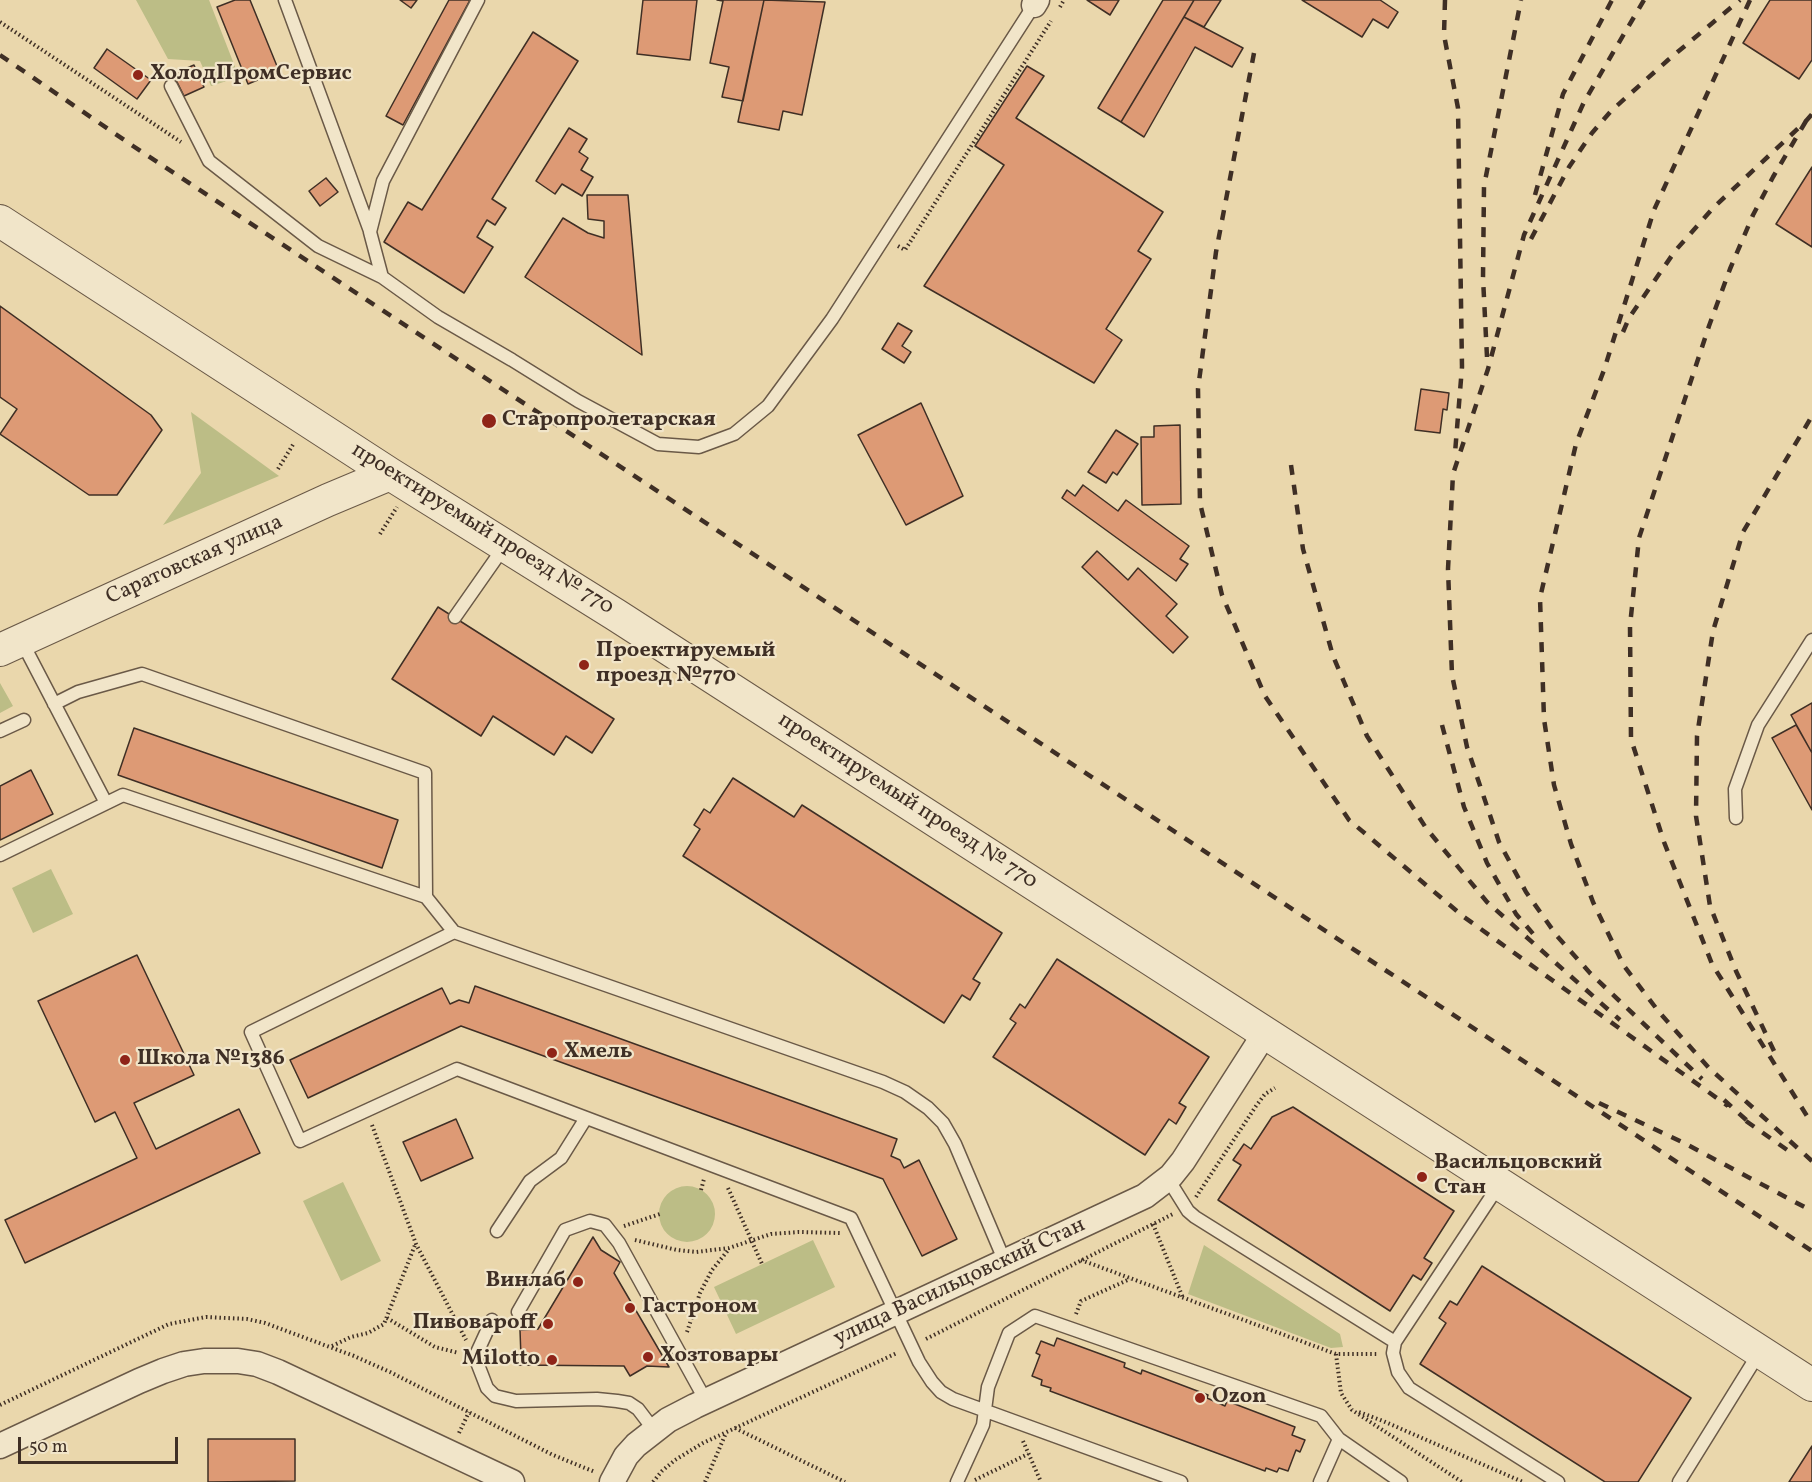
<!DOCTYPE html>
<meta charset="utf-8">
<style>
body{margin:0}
#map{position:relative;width:1812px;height:1482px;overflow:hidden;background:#ead7ac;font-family:Vollkorn,serif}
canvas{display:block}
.scale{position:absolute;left:18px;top:1437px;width:160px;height:27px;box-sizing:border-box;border:3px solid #3f2f25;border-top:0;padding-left:8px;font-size:18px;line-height:21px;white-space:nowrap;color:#3f2f25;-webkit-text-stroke:4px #f1e5c9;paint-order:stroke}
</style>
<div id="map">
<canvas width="1812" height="1482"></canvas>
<div class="scale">50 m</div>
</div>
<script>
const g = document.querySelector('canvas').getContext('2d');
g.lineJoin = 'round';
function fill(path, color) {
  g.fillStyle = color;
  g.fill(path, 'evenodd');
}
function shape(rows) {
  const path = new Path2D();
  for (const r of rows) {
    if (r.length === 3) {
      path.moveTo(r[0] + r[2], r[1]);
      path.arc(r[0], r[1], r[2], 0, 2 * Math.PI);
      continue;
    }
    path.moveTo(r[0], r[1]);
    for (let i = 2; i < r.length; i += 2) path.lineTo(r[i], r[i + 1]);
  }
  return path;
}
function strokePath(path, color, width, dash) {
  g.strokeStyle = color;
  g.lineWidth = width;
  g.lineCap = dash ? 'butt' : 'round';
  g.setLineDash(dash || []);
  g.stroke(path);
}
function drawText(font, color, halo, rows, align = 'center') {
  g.font = font + ' Vollkorn,serif';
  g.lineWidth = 4.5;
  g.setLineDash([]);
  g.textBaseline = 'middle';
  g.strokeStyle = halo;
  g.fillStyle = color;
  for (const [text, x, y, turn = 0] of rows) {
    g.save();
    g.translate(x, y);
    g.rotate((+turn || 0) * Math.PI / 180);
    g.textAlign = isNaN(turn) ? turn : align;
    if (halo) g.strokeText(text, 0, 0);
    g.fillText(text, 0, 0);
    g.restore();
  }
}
fill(shape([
 [136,0,209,0,239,77,211,86,200,61,168,59],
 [191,412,279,476,163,525,201,473],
 [0,683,13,706,0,713],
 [51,869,73,914,33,933,12,888],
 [343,1182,381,1261,341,1281,303,1201],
 [687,1214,28],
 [813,1240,835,1287,736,1334,714,1287],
 [1204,1245,1340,1334,1343,1347,1331,1348,1188,1294]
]), '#bcbd86');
const building = shape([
 [235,0,250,0,279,71,248,84,217,7,235,0],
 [400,0,417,0,411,8,400,0],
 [449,0,470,0,403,125,386,116,449,0],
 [643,0,697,0,690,60,637,54,643,0],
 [717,0,764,0,743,101,722,97,729,67,710,63,723,1,717,0],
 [764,0,825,2,802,115,783,111,779,130,738,122,764,0],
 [1087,0,1119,0,1110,15,1087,0],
 [1163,0,1194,0,1121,122,1098,108,1163,0],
 [1194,0,1221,0,1204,27,1184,17,1194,0],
 [1302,0,1380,0,1398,12,1388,28,1373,19,1362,37,1302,0],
 [1770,0,1812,0,1812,60,1799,79,1743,43,1770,0],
 [1184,17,1243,48,1232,67,1195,47,1144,137,1121,122,1184,17],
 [533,32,578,61,492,199,506,208,495,225,487,220,477,237,493,247,464,293,384,242,408,202,422,210,533,32],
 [107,49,151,80,137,99,94,68,107,49],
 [194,65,204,87,184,96,173,74,194,65],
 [1027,66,1044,76,1016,118,1163,212,1138,251,1151,259,1106,329,1122,340,1094,383,924,286,1004,165,975,146,1027,66],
 [569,128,587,139,579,152,588,158,581,170,593,177,582,196,562,184,555,194,536,181,569,128],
 [1812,167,1812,247,1776,224,1812,167],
 [326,178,338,192,320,206,309,191,326,178],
 [587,195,628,195,642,355,525,277,563,218,588,233,604,238,604,221,588,219,587,195],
 [0,306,151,415,162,430,117,495,89,495,0,434,17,409,0,397,0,306],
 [898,323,912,331,902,346,911,352,904,363,882,349,898,323],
 [1421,389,1449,393,1447,410,1443,409,1440,433,1415,430,1421,389],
 [921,403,963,496,906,525,858,435,921,403],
 [1180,425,1181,504,1142,505,1141,437,1154,437,1154,426,1180,425],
 [1116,430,1138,444,1117,475,1113,472,1106,483,1088,472,1116,430],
 [1083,485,1118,511,1126,500,1189,546,1180,559,1188,564,1176,581,1062,498,1067,490,1075,496,1083,485],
 [1097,551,1128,580,1138,568,1177,604,1166,616,1188,637,1173,653,1082,567,1097,551],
 [438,607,614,719,592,753,566,736,554,755,493,716,481,736,392,679,438,607],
 [1812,703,1812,753,1791,715,1812,703],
 [1796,725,1812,753,1812,810,1772,738,1796,725],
 [134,728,398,820,382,868,118,775,134,728],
 [31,770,53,814,0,840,0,786,31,770],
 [733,778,794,817,802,805,1002,933,973,979,980,983,970,1000,962,995,944,1023,683,856,700,829,694,825,704,809,710,813,733,778],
 [137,955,194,1075,134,1103,156,1149,239,1109,260,1153,25,1263,5,1220,137,1158,115,1112,95,1122,38,1001,137,955],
 [1057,959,1209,1057,1179,1103,1186,1107,1176,1124,1169,1119,1145,1155,993,1057,1016,1023,1010,1019,1020,1004,1025,1008,1057,959],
 [475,986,897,1139,891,1156,900,1160,904,1168,919,1160,957,1239,922,1256,883,1179,461,1026,308,1098,290,1060,442,988,450,1004,459,1000,469,1003,475,986],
 [1293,1107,1454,1211,1424,1258,1432,1263,1421,1280,1413,1275,1390,1311,1218,1200,1241,1165,1233,1160,1244,1144,1251,1149,1272,1117,1293,1107],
 [456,1119,473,1158,421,1181,403,1142,456,1119],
 [593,1237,601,1250,620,1262,614,1273,669,1367,647,1366,630,1376,624,1366,516,1365,521,1358,520,1330,538,1329,593,1237],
 [1482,1266,1691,1398,1638,1482,1605,1482,1420,1364,1446,1323,1439,1318,1450,1301,1457,1305,1482,1266],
 [1057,1338,1125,1363,1124,1367,1141,1374,1142,1370,1208,1395,1207,1398,1225,1406,1227,1401,1295,1427,1292,1435,1305,1440,1300,1452,1296,1450,1288,1471,1279,1468,1277,1472,1266,1468,1265,1471,1050,1391,1051,1388,1041,1385,1042,1380,1032,1376,1040,1355,1036,1353,1041,1341,1054,1346,1057,1338],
 [208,1439,295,1439,295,1481,208,1482,208,1439],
 [1812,1446,1812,1482,1789,1482,1812,1446]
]);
fill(building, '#dd9a75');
strokePath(building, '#3f2f25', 1.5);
const service = shape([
 [285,0,370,231],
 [478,0,383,181,370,232,382,277,438,317,512,360,578,401,658,444,699,447,734,434,768,406,832,319,1034,5],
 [171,86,209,161,318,246,382,277],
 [455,617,504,547],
 [21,640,106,803],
 [54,704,78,692,142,674,425,773,426,897],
 [0,731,24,720],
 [1736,818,1735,789,1758,725,1812,640],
 [0,855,123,795,426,897,454,932,883,1082,905,1092,928,1108,943,1123,955,1144,1005,1262],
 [454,932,251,1032,300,1141,457,1069,851,1218,919,1362,932,1382,941,1392,953,1399,1181,1482],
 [1168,1179,1188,1211,1195,1217,1395,1342,1393,1353,1398,1372,1409,1388,1558,1482],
 [497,1231,530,1181,561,1158,586,1118],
 [518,1312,565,1230,590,1221,605,1225,619,1243,706,1401],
 [492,1320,475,1357,487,1388,495,1396,516,1401,597,1399,617,1401,629,1403,638,1409,654,1430],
 [1395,1342,1499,1185],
 [957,1482,983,1425,988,1387,1009,1333,1035,1316,1321,1416,1339,1439,1401,1482],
 [1320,1482,1339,1439],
 [1679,1482,1759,1353]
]);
const minor = shape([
 [1034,5,1037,0],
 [0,1446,139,1381,163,1371,184,1364,204,1361,238,1361,257,1364,278,1372,512,1482],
 [612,1482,626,1456,636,1445,668,1420,695,1406,1145,1196,1171,1176,1183,1161,1265,1033]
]);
const tertiary = shape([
 [0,221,390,474,616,615,1812,1385],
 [0,650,328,500,390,474]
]);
strokePath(service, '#6a5947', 15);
strokePath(minor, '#6a5947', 27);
strokePath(tertiary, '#6a5947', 34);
strokePath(shape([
 [1060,7,1064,0],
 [0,22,181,142],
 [898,246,905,250,1051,21],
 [278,469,294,443],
 [380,534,397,507],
 [372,1125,416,1244,466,1340],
 [728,1188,762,1264],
 [701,1190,704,1179],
 [1196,1197,1256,1106,1265,1094,1275,1088],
 [1153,1224,1183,1298],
 [624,1226,660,1214],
 [635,1240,677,1250,696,1252,729,1248,771,1234,799,1232,840,1233],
 [1081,1260,1336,1354,1377,1354],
 [1076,1314,1081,1301,1130,1279],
 [387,1318,435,1347,459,1353],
 [687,1332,700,1293,712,1270,729,1249],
 [926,1339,1173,1214],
 [332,1346,351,1337,368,1333,384,1324,415,1245],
 [1336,1354,1341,1393,1352,1410,1462,1482],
 [0,1405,169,1324,206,1317,247,1319,265,1323,354,1356,390,1372,553,1455,595,1472],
 [1359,1412,1383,1421,1523,1482],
 [735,1428,845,1482],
 [459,1433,469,1412],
 [1023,1441,1041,1482],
 [975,1480,1028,1454],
 [653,1482,662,1471,675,1460,703,1443,897,1353],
 [705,1482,726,1433]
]), '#3f2f25', 4, [1.5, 3]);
strokePath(service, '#f1e5c9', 12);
strokePath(minor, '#f1e5c9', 24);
strokePath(tertiary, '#f1e5c9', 32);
strokePath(shape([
 [1445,0,1444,35,1458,108,1462,367,1455,453],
 [1644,0,1584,102,1524,235,1488,369,1453,474,1448,569,1452,675,1467,747,1499,842,1526,892,1557,936,1590,973,1702,1079],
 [1750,0,1654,210,1604,370,1576,444,1540,598,1544,719,1554,785,1571,844,1593,902,1624,966,1659,1012,1709,1068,1812,1161],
 [1254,53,1216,252,1198,389,1200,503,1222,595,1265,696,1349,820,1464,917,1728,1106],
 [0,55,133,146,1812,1251],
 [1806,121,1773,177,1753,215,1730,269,1709,326,1639,538,1630,626,1631,739,1664,842,1712,964,1812,1124],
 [1535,195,1563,94,1612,0],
 [1531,239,1569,167,1592,133,1611,111,1668,60,1740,0],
 [1623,332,1629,318,1675,251,1713,208,1806,121,1812,114],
 [1487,357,1483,278,1484,186,1521,0],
 [1291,465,1303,549,1333,656,1367,736,1426,828,1487,902,1620,1020],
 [1442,725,1464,807,1487,863,1516,914,1535,936],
 [1774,1051,1736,971,1710,906,1696,816,1697,736,1713,631,1743,532,1812,416],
 [1724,1100,1753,1126],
 [1599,1103,1684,1143,1812,1211],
 [1746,1121,1793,1154]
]), '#3f2f25', 4.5, [10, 10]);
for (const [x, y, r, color] of [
 [138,75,6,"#8f2418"],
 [489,421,8,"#8f2418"],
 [584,665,6,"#8f2418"],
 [552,1053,6,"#8f2418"],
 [125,1060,6,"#8f2418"],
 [1422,1177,6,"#8f2418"],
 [578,1282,6,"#8f2418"],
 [630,1308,6,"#8f2418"],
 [548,1324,6,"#8f2418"],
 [648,1357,6,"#8f2418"],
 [552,1360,6,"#8f2418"],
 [1200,1398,6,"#8f2418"]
]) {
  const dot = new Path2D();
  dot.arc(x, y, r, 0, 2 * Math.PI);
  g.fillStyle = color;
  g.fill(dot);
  strokePath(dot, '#f1e5c9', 2);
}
drawText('bold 22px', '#3f2f25', '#f1e5c9', [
 ["ХолодПромСервис",150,75],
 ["Старопролетарская",502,421],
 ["Проектируемый",596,652],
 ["проезд №770",596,677],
 ["Хмель",564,1053],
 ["Школа №1386",137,1060],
 ["Васильцовский",1434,1164],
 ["Стан",1434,1189],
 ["Винлаб",566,1282,"right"],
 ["Гастроном",642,1308],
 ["Пивовароff",536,1324,"right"],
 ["Хозтовары",660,1357],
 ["Milotto",540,1360,"right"],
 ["Ozon",1212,1398]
], 'left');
drawText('22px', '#3f2f25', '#f1e5c9', [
 ["проектируемый проезд № 770",482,530,32],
 ["Саратовская улица",195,561,-24],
 ["проектируемый проезд № 770",907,802,33],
 ["улица Васильцовский Стан",960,1283,-25]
]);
</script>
